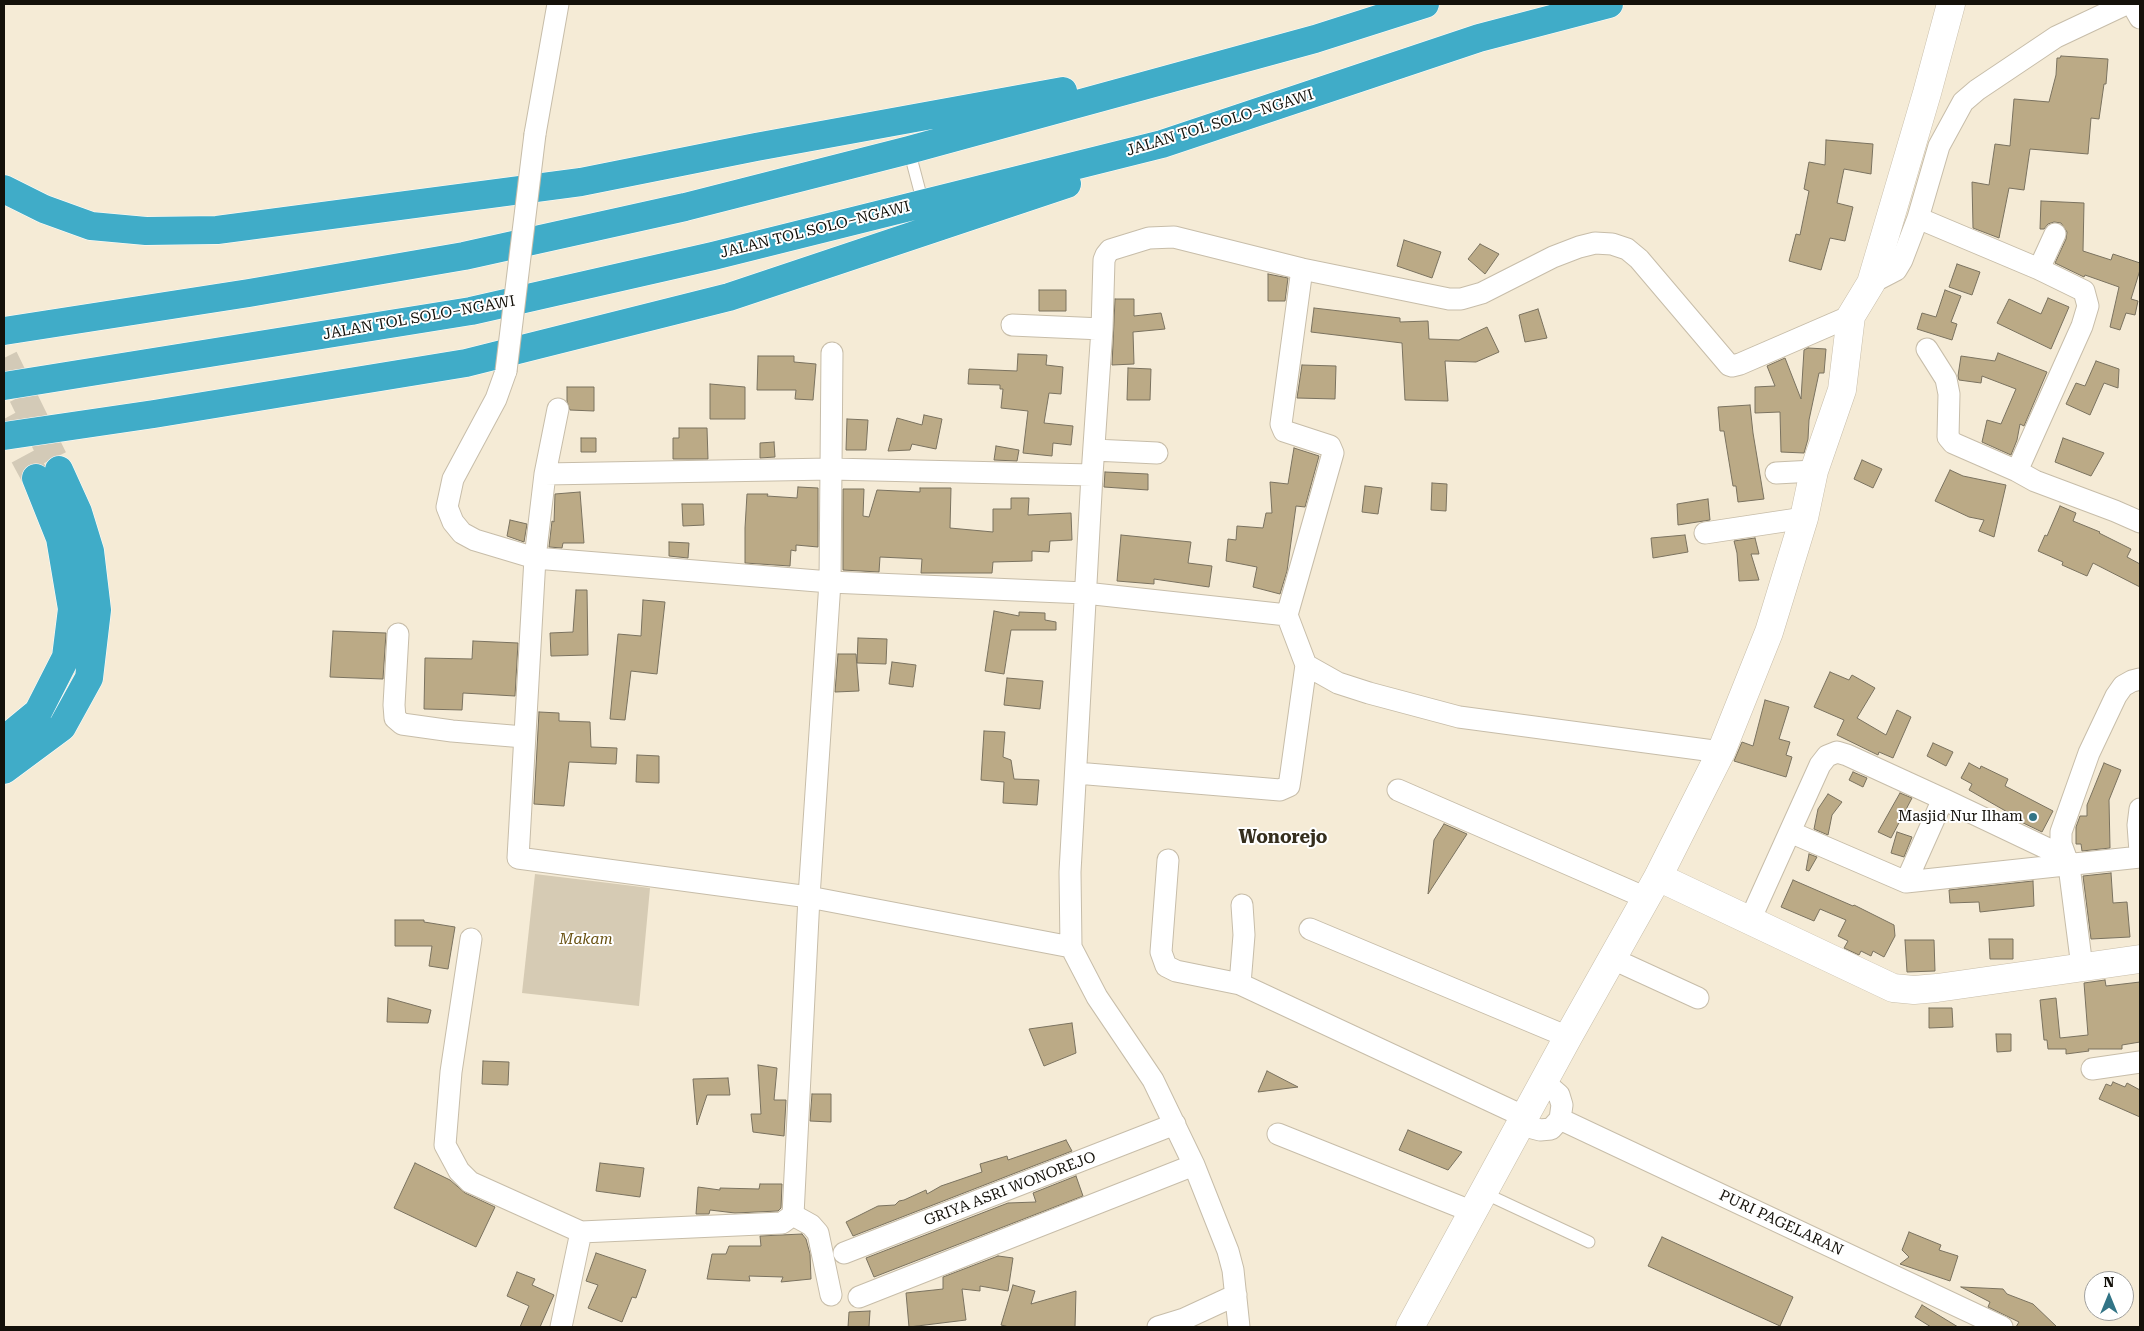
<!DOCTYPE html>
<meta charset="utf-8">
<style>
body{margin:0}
#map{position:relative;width:2144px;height:1331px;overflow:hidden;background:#f5ebd6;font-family:"Roboto Serif",serif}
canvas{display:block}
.frame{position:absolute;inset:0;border:5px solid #14110a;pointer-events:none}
.north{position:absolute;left:2084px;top:1271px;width:50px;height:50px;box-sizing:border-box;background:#fff;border:1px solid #a1a09d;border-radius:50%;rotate:0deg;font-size:14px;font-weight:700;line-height:20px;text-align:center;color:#14110a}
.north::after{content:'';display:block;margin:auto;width:18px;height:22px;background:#327486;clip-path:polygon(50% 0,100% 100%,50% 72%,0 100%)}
</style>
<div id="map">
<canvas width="2144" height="1331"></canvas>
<div class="frame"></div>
<div class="north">N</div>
</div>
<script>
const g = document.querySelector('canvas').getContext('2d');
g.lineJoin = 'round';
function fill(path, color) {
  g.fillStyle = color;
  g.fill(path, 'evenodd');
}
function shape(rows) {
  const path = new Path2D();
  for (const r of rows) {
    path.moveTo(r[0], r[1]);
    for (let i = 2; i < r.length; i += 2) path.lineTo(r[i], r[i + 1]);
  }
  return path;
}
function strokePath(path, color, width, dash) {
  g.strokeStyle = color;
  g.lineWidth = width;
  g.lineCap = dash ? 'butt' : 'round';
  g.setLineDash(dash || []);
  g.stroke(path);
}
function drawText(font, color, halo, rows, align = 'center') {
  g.font = font + ' "Roboto Serif",serif';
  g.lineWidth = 4;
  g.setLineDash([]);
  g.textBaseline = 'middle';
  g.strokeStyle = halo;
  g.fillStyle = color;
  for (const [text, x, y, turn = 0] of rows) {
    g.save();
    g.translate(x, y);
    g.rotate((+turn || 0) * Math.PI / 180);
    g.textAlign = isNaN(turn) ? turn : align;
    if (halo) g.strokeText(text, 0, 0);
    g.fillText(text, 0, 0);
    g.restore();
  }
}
fill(shape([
 [535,874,650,888,639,1006,522,993]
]), '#d6cbb4');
const building = shape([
 [2061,56,2108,59,2106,84,2104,84,2099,119,2091,118,2088,154,2030,149,2024,190,2009,188,1999,238,1973,228,1972,182,1989,185,1995,144,2010,146,2014,99,2049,102,2056,75,2057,58,2060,58,2061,56],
 [1826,140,1873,144,1871,174,1844,169,1837,203,1853,207,1845,241,1830,238,1821,270,1789,261,1796,234,1800,235,1809,191,1804,189,1809,162,1825,165,1826,140],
 [2041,201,2084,203,2083,251,2111,260,2113,254,2140,263,2140,270,2131,299,2138,301,2135,315,2126,313,2120,330,2110,327,2119,287,2085,275,2084,277,2055,263,2066,239,2067,232,2061,223,2054,222,2048,224,2044,229,2040,229,2041,201],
 [1404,240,1441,252,1432,278,1397,266,1404,240],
 [1480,244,1499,254,1485,274,1468,259,1480,244],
 [1957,264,1980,272,1972,295,1949,287,1957,264],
 [1268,274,1288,278,1285,301,1268,301,1268,274],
 [1039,290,1066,290,1066,311,1039,311,1039,290],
 [1945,290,1961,296,1951,322,1957,324,1952,340,1917,329,1922,313,1936,317,1945,290],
 [2048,298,2069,307,2051,349,1997,323,2009,299,2041,314,2048,298],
 [1115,299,1134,299,1134,316,1161,313,1165,329,1133,332,1134,364,1112,365,1115,299],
 [1314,308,1400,318,1400,322,1428,321,1429,339,1459,340,1487,327,1499,352,1476,362,1445,361,1448,401,1405,400,1402,343,1311,332,1314,308],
 [1538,309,1547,338,1525,342,1519,315,1538,309],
 [1808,348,1826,349,1824,373,1819,373,1809,420,1808,439,1804,453,1781,452,1780,412,1755,413,1755,387,1775,386,1767,366,1785,358,1801,399,1804,350,1808,348],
 [1998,353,2047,372,2024,426,2020,424,2017,440,2011,455,1982,442,1987,420,2001,424,2016,389,1982,376,1981,383,1959,380,1958,376,1961,356,1995,361,1998,353],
 [1018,354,1047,355,1046,365,1063,367,1061,394,1049,393,1044,423,1073,426,1071,445,1053,443,1052,456,1023,453,1028,411,1001,408,1003,389,1000,389,1000,385,968,384,969,369,1017,371,1018,354],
 [758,356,794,356,794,362,816,364,813,400,795,399,796,390,757,390,758,356],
 [2096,361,2119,369,2118,388,2104,383,2090,415,2066,404,2076,383,2085,386,2096,361],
 [1302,365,1336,366,1335,399,1297,398,1302,365],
 [1128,368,1151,369,1150,400,1127,400,1128,368],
 [710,384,745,387,745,419,710,419,710,384],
 [567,387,594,387,594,411,570,410,567,401,567,387],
 [1750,405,1753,433,1764,499,1738,502,1736,486,1733,486,1724,431,1720,431,1718,407,1750,405],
 [924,415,942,419,936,449,912,444,910,450,888,451,897,418,922,425,924,415],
 [847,419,868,420,866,450,846,450,847,419],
 [679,428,707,428,708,459,673,459,673,438,679,438,679,428],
 [581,438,596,438,596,452,581,452,581,438],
 [2063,438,2104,453,2091,476,2055,462,2063,438],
 [774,442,775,457,760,458,760,443,774,442],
 [996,446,1019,450,1017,461,994,460,996,446],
 [1294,448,1319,456,1305,507,1296,506,1287,571,1280,594,1253,587,1257,567,1226,561,1228,539,1236,540,1237,526,1263,528,1266,513,1272,513,1270,482,1288,484,1294,448],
 [1862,460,1882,469,1873,488,1854,479,1862,460],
 [1950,470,1963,476,2006,485,1994,537,1979,531,1984,520,1969,517,1935,501,1950,470],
 [1105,472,1148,474,1148,490,1104,487,1105,472],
 [1432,483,1447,484,1446,511,1431,510,1432,483],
 [1365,486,1382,488,1378,514,1362,512,1365,486],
 [798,487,818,488,818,547,796,545,796,551,791,550,790,566,745,563,745,528,747,494,768,494,767,496,797,498,798,487],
 [920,488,951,488,950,528,993,532,993,509,1011,509,1011,498,1029,498,1028,515,1071,513,1072,540,1050,541,1049,552,1032,551,1032,561,993,562,992,573,921,573,922,559,880,557,879,572,843,570,843,489,864,489,863,516,869,517,877,490,920,492,920,488],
 [580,492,584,543,563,543,562,548,549,547,552,521,554,522,555,494,580,492],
 [1708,499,1710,520,1678,525,1677,504,1708,499],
 [682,504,703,504,704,525,683,526,682,504],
 [2060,506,2076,513,2073,521,2100,532,2099,533,2131,549,2127,557,2140,564,2140,587,2093,563,2087,576,2062,565,2063,562,2038,551,2045,535,2047,536,2060,506],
 [510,520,527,524,524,542,507,536,510,520],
 [1121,535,1191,542,1188,563,1212,566,1209,587,1154,579,1154,584,1117,581,1121,535],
 [1685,535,1688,552,1653,558,1651,538,1685,535],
 [1755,538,1759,554,1751,554,1759,580,1739,581,1737,553,1734,541,1755,538],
 [669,542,689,543,688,558,669,556,669,542],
 [576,590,587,590,588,655,551,656,550,633,573,632,576,590],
 [643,600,665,602,657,674,631,671,625,720,610,719,618,634,641,636,643,600],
 [994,611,1019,616,1019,612,1045,613,1045,620,1056,622,1056,630,1011,630,1004,674,985,671,994,611],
 [333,631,386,633,383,679,330,677,333,631],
 [858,638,887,639,886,664,857,663,858,638],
 [473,641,518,643,515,696,463,693,462,710,424,709,425,658,472,659,473,641],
 [838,654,856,654,859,691,835,692,838,654],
 [892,662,916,665,913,687,889,684,892,662],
 [1830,672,1849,680,1852,675,1875,688,1857,718,1886,735,1897,710,1911,717,1893,758,1879,752,1878,755,1837,735,1844,720,1814,707,1830,672],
 [1007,678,1043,681,1040,709,1004,705,1007,678],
 [1765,700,1789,707,1779,739,1790,742,1786,755,1792,757,1786,777,1734,761,1742,742,1753,746,1765,700],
 [539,712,559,713,559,721,590,722,591,747,617,748,616,764,569,762,564,806,534,804,539,712],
 [984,731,1005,732,1003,757,1011,760,1014,779,1039,780,1037,805,1003,803,1004,782,981,780,984,731],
 [1933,743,1953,752,1946,766,1927,756,1933,743],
 [637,755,659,756,659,783,636,782,637,755],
 [1969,763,1980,769,1981,766,2008,779,2005,786,2053,811,2042,832,2015,819,2016,817,1969,790,1972,784,1961,778,1969,763],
 [2104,763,2121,770,2109,800,2110,848,2082,851,2081,844,2076,844,2076,827,2080,816,2087,816,2087,805,2104,763],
 [1853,772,1867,778,1863,787,1849,780,1853,772],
 [1900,793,1912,798,1891,838,1878,832,1900,793],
 [1828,794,1842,802,1832,815,1828,835,1814,829,1818,809,1828,794],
 [1444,824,1467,834,1428,894,1434,840,1444,824],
 [1897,832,1912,837,1904,857,1891,853,1897,832],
 [1809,854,1817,857,1809,871,1806,870,1809,854],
 [2111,873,2113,903,2127,902,2130,937,2091,939,2083,876,2111,873],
 [1793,880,1853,906,1854,905,1894,925,1895,936,1884,957,1873,951,1871,956,1861,951,1859,955,1844,948,1848,941,1838,936,1846,920,1820,909,1814,921,1781,907,1793,880],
 [2033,881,2034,906,1980,912,1979,902,1950,903,1949,890,2033,881],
 [395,920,424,920,424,922,455,927,448,969,429,966,432,946,395,946,395,920],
 [1989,939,2013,939,2013,959,1990,959,1989,939],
 [1905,940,1934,940,1935,971,1907,972,1905,940],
 [2105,980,2106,986,2140,982,2140,1042,2122,1045,2122,1049,2088,1049,2089,1051,2066,1054,2066,1049,2048,1049,2047,1040,2044,1040,2040,1000,2056,998,2060,1038,2088,1035,2084,983,2105,980],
 [388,998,431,1010,428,1023,387,1022,388,998],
 [1929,1008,1952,1008,1953,1027,1929,1028,1929,1008],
 [1072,1023,1076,1053,1044,1066,1029,1029,1072,1023],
 [1996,1034,2011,1034,2011,1051,1997,1052,1996,1034],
 [483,1061,509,1062,508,1085,482,1084,483,1061],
 [758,1065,777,1068,774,1100,786,1100,784,1136,753,1132,751,1114,761,1114,758,1065],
 [1267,1071,1298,1087,1258,1092,1267,1071],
 [728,1078,730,1095,707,1095,697,1125,693,1079,728,1078],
 [2113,1082,2125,1087,2127,1083,2140,1090,2140,1117,2099,1099,2106,1084,2111,1086,2113,1082],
 [812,1094,831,1094,831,1122,810,1121,812,1094],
 [1408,1130,1462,1152,1448,1170,1399,1150,1408,1130],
 [1066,1140,1072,1151,853,1236,846,1222,878,1206,895,1205,899,1201,904,1200,926,1190,927,1194,941,1186,982,1172,980,1164,1007,1156,1008,1160,1066,1140],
 [415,1163,450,1180,465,1193,495,1207,476,1247,394,1208,415,1163],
 [600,1163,644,1168,640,1197,596,1191,600,1163],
 [1076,1176,1083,1196,874,1277,866,1258,1008,1203,1036,1202,1033,1193,1076,1176],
 [760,1184,782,1184,781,1208,778,1211,735,1213,710,1210,709,1214,696,1214,698,1187,720,1190,720,1188,759,1189,760,1184],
 [1909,1232,1941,1245,1939,1250,1958,1256,1950,1281,1900,1264,1909,1257,1902,1250,1909,1232],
 [802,1234,806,1239,810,1254,811,1279,781,1282,783,1277,749,1276,750,1281,707,1279,712,1254,726,1254,729,1246,761,1246,760,1236,802,1234],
 [1662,1237,1793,1297,1780,1326,1648,1266,1662,1237],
 [596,1253,646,1270,636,1298,632,1297,622,1322,588,1308,598,1285,586,1281,596,1253],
 [998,1256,1013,1258,1008,1291,980,1286,980,1291,962,1289,966,1320,909,1327,906,1293,943,1289,943,1277,998,1256],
 [517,1272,535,1279,532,1285,554,1295,540,1327,520,1327,529,1306,507,1296,517,1272],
 [1013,1285,1035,1291,1031,1304,1076,1291,1075,1327,1009,1327,1001,1325,1013,1285],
 [1961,1287,2003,1289,2007,1294,2033,1304,2057,1327,2016,1327,2019,1322,1988,1307,1990,1302,1961,1287],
 [1922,1305,1958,1327,1931,1327,1915,1317,1922,1305],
 [870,1311,869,1327,848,1327,849,1312,870,1311]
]);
fill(building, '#bbaa86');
strokePath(building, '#7a725f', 1);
strokePath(shape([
 [4,358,59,470],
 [4,419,36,478]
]), '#d3cab7', 28, [28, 14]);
const lane = shape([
 [909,150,923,203],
 [1484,1193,1589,1242]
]);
const street = shape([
 [2132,4,2140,18],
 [535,134,558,4],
 [1918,218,2039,269,2084,291,2088,306,2082,326,2017,471,2035,481,2115,511,2140,522],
 [2039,269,2055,234],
 [1871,283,1896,270,1902,260,1918,218,1939,146,1963,102,1977,90,2056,37,2126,4],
 [1012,325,1102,329],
 [1927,349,1946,379,1949,394,1948,437,1953,443,2017,471],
 [506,371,496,399,453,479,447,507,453,522,462,533,475,540,535,558,518,858,809,897,1071,947],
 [558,409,545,474,535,558,830,582,1085,593,1287,615,1306,665,1338,683,1369,693,1459,717,1721,752],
 [1094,450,1157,453],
 [1776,473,1814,471],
 [545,474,831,469,1092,475],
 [1705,533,1804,518],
 [1287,615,1333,453,1330,446,1284,431,1281,424,1302,269],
 [398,634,394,705,395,718,402,724,452,731,524,737],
 [1076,773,1280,790,1289,786,1291,773,1306,665],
 [1398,790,1646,898],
 [1943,799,2065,857],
 [2140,809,2138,825,2140,852],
 [1790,832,1906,882,2140,857],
 [1168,860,1161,952,1166,966,1176,971,1240,984,1244,935,1242,905],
 [1750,920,1820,765,1827,756,1837,752,1847,755,1943,799,1906,882],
 [1310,929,1568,1037],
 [471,939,451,1072,445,1145,459,1171,470,1182,581,1232],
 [1613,959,1698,998],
 [2082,967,2069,866,2061,844,2061,832,2089,753,2116,696,2123,686,2132,681,2140,679],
 [1240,984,1525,1117],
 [2092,1069,2140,1062],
 [1560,1119,2002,1327],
 [1521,1125,1540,1130,1551,1129,1560,1119,1562,1105,1559,1095,1544,1082],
 [1278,1134,1473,1212],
 [793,1215,811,1225,818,1233,831,1295],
 [844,1253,1175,1124],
 [859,1297,1194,1165],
 [561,1327,581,1232,782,1223,793,1215,809,897,830,582,832,353],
 [1158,1327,1184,1319,1236,1295],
 [1239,1327,1233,1270,1228,1251,1194,1165,1153,1080,1097,997,1071,947,1070,872,1092,475,1102,329,1104,260,1106,255,1110,250,1149,238,1174,237,1302,269,1449,299,1461,299,1482,293,1553,257,1579,247,1595,243,1612,244,1627,249,1639,259,1729,365,1732,366,1740,364,1851,316]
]);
const secondary = shape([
 [1658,877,1893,988,1914,990,1937,988,2140,959],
 [1410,1327,1568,1037,1658,877,1721,752,1769,632,1804,518,1814,471,1842,390,1851,316,1871,283,1927,93,1951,4]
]);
const highway = shape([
 [4,189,44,209,91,226,146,231,217,230,581,182,756,147,1063,91],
 [4,331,249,293,464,256,685,207,909,150,1315,39,1425,4],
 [4,386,471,311,713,256,1162,144,1479,38,1609,4],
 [4,436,154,414,466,363,729,297,1067,184],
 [4,740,38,712,66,657,72,609,60,538,36,478],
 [4,770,62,727,89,678,97,610,90,551,78,512,59,470]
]);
strokePath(lane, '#c7bda9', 13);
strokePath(street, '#c7bda9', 23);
strokePath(secondary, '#c7bda9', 29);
strokePath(highway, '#fff', 29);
strokePath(lane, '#fff', 11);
strokePath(street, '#fff', 21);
strokePath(secondary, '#fff', 28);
strokePath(highway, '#40acc8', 28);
const streetBridge = shape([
 [506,371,535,134]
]);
strokePath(streetBridge, '#c7bda9', 23, []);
strokePath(streetBridge, '#fff', 21);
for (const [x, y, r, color] of [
 [2033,817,5,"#327486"]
]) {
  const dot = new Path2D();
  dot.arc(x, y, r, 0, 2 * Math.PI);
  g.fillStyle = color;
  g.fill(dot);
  strokePath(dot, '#fff', 2);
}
drawText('15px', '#14110a', '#fff', [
 ["JALAN TOL SOLO–NGAWI",1220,123,-17],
 ["JALAN TOL SOLO–NGAWI",815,230,-14],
 ["JALAN TOL SOLO–NGAWI",419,318,-10],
 ["GRIYA ASRI WONOREJO",1010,1189,-21],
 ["PURI PAGELARAN",1781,1223,25]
]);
drawText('15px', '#14110a', '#fff', [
 ["Masjid Nur Ilham",2023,817]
], 'right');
drawText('italic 15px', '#685010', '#fff', [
 ["Makam",586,940]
]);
drawText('bold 18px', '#352e1d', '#fff', [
 ["Wonorejo",1283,838]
]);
</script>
